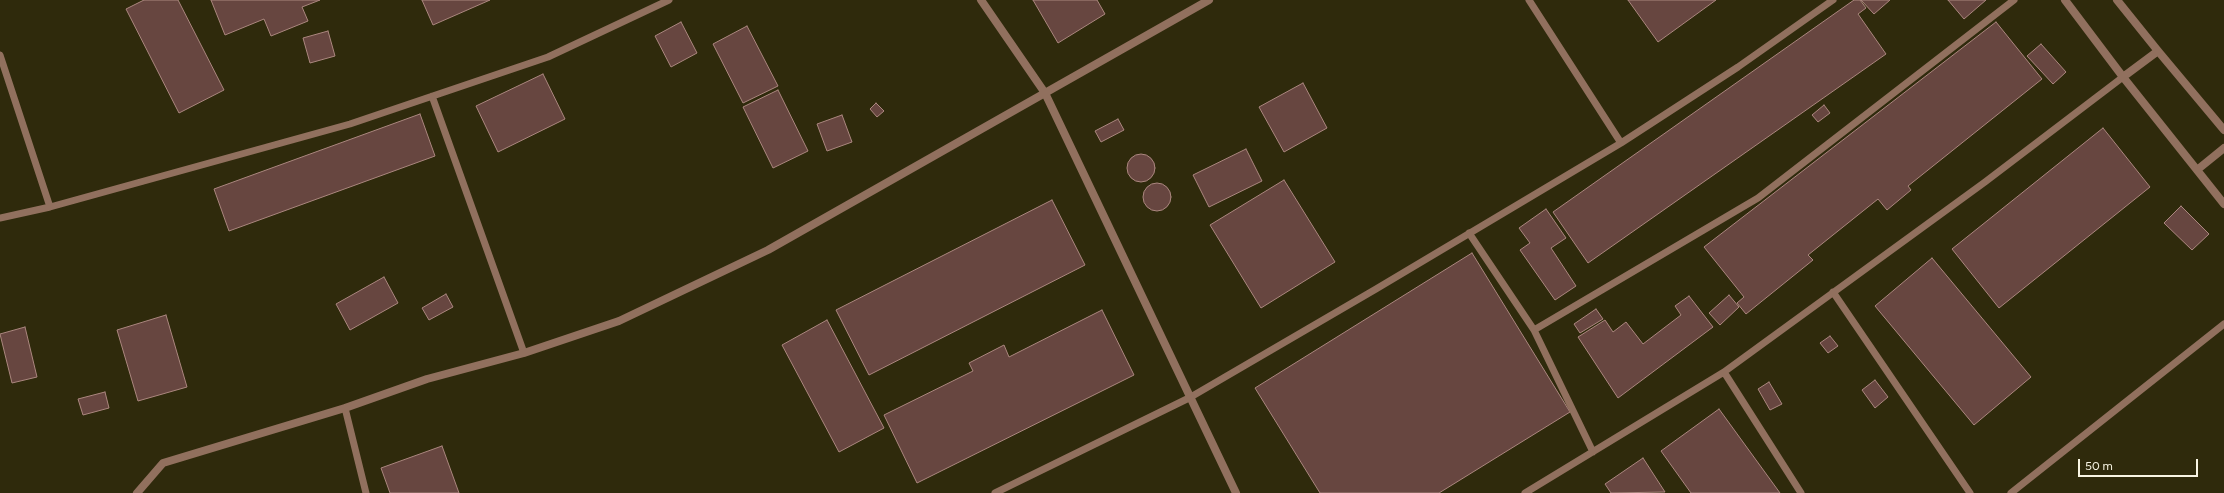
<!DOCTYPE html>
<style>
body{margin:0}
#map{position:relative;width:2224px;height:493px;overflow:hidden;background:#2f2a0c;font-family:Figtree,sans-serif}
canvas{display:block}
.scale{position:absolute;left:2078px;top:459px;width:120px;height:18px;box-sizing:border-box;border:2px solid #f8f5e4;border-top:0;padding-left:5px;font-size:12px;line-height:14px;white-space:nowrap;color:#f8f5e4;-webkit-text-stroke:3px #2f2a0c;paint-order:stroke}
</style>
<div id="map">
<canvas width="2224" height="493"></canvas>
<div class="scale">50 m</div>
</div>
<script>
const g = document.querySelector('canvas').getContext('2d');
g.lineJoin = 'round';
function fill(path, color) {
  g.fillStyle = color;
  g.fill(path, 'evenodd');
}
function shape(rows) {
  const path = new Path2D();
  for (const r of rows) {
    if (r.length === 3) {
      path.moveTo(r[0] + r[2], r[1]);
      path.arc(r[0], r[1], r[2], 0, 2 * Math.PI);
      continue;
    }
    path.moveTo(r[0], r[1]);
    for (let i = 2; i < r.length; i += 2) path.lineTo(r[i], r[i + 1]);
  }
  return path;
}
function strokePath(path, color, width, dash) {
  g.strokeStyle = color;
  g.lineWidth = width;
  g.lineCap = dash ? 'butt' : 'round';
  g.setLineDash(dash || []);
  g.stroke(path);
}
const building = shape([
 [144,0,178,0,224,90,179,113,126,9,144,0],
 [211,0,320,0,302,7,308,21,271,36,264,19,225,35,211,0],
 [422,0,490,0,433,25,422,0],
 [1033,0,1097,0,1105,14,1058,43,1033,0],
 [1628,0,1716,0,1658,42,1628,0],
 [1854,0,1860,0,1866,8,1858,14,1886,54,1588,263,1553,212,1854,0],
 [1861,0,1890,0,1874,14,1861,0],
 [1948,0,1986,0,1964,19,1948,0],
 [681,22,697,53,671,67,655,36,681,22],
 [1996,22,2042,79,1908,186,1911,190,1887,210,1878,199,1808,255,1813,260,1746,314,1737,303,1744,297,1704,247,1996,22],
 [747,26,778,86,743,103,713,44,747,26],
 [328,31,335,56,310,63,303,38,328,31],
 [2041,44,2066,72,2053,84,2027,56,2041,44],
 [543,74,565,119,498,152,476,106,543,74],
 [1303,83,1327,128,1284,152,1259,107,1303,83],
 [778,90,808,151,773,168,743,107,778,90],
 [876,103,884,111,877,117,870,109,876,103],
 [1824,105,1830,113,1818,122,1812,115,1824,105],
 [420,114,435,156,229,231,214,189,420,114],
 [842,115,852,142,827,151,817,124,842,115],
 [1118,119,1124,130,1101,142,1095,131,1118,119],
 [2103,128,2150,187,1999,308,1952,249,2103,128],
 [1246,149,1262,181,1209,207,1193,175,1246,149],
 [1141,168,14],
 [1284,180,1335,262,1261,308,1210,225,1284,180],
 [1157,197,14],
 [1052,200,1085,265,869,375,836,310,1052,200],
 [2181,206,2209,234,2192,250,2164,223,2181,206],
 [1546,209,1566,238,1551,248,1576,286,1555,300,1520,250,1530,243,1519,228,1546,209],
 [1472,253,1570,412,1439,493,1320,493,1255,388,1472,253],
 [1932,258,2031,377,1974,425,1875,306,1932,258],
 [384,277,398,303,350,330,336,304,384,277],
 [446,294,453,307,429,320,422,308,446,294],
 [1729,295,1739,307,1720,325,1709,313,1729,295],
 [1689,296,1713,327,1618,398,1578,337,1605,320,1613,332,1626,322,1643,344,1681,315,1675,306,1689,296],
 [1596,309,1603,319,1580,333,1574,324,1596,309],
 [1102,310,1134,375,917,483,884,415,973,371,969,363,1004,345,1009,357,1102,310],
 [166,315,187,387,138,401,117,330,166,315],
 [827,320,884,428,839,452,782,345,827,320],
 [25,327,37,377,12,383,0,334,25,327],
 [1830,336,1838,346,1828,353,1820,343,1830,336],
 [1875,380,1888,397,1875,408,1862,390,1875,380],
 [1769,382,1782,404,1770,410,1758,389,1769,382],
 [105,392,109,408,83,415,78,399,105,392],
 [1719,409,1780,493,1691,493,1661,451,1719,409],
 [442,446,459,493,390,493,381,468,442,446],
 [1643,458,1665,492,1611,493,1605,484,1643,458]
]);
fill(building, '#674640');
strokePath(building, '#ab877f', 1);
strokePath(shape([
 [1529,0,1621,143],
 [0,55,50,207],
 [432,96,524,353],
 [0,218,50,207,350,124,548,57,669,0],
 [1469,233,1534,330,1593,452],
 [1833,292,1970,493],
 [1534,330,1758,198,2014,0],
 [1724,372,1801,493],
 [345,408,366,493],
 [995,493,1189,398,1376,289,1621,143,1738,67,1833,0],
 [1525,493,1724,372,1985,182,2123,77],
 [2011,493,2224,324]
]), '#91705e', 7);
strokePath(shape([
 [981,0,1045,93,1236,493],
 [2065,0,2123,77,2224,204],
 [2117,0,2158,51,2224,130],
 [2123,77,2158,51],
 [2197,170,2224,148],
 [137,493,163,463,345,408,427,379,524,353,619,321,768,250,1209,0]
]), '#91705e', 8);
</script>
